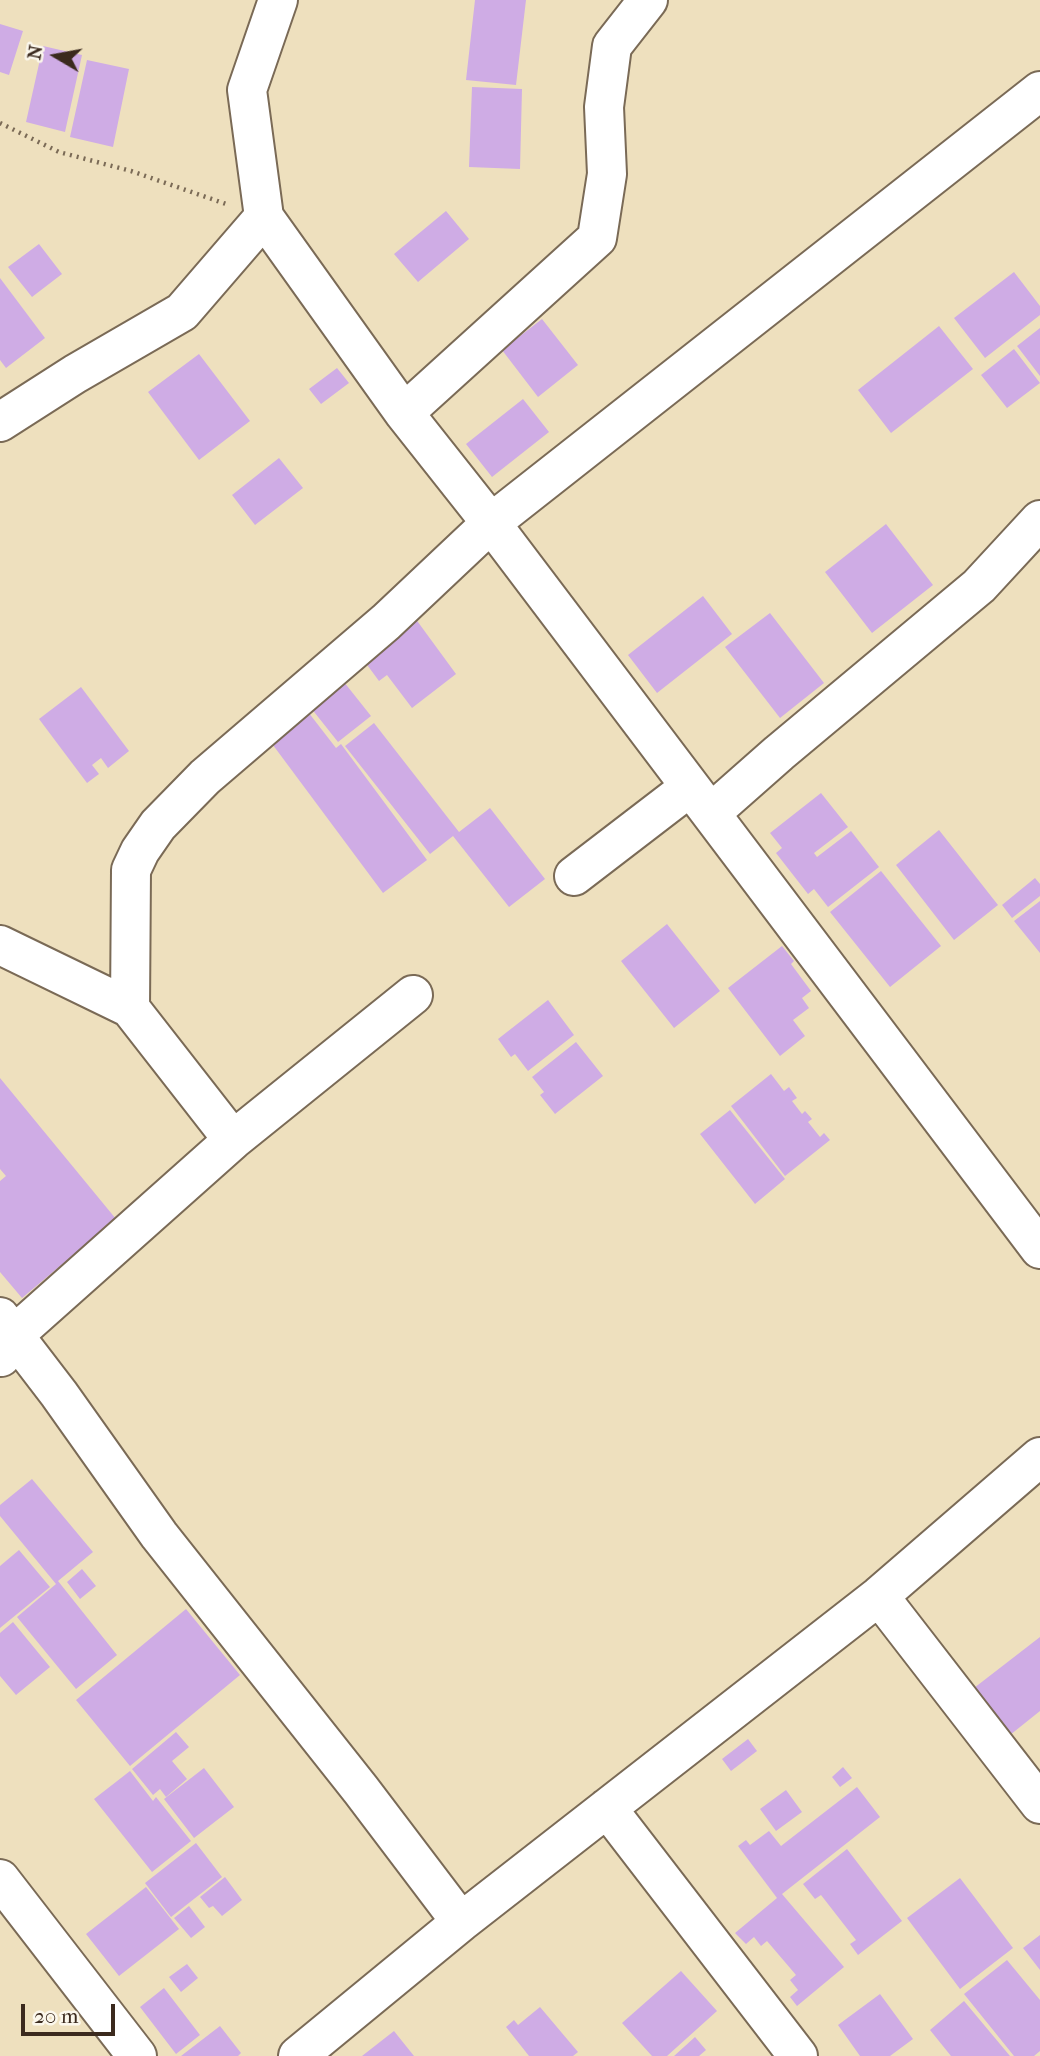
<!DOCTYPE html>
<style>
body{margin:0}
#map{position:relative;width:1040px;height:2056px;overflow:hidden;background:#eee0be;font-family:"IM FELL French Canon",serif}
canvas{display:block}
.north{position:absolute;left:21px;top:21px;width:70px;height:70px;-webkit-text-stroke:5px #fbf7ec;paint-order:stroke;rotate:280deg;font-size:19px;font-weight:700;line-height:28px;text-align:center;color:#3b2a1e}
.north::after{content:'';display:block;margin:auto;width:24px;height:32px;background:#3b2a1e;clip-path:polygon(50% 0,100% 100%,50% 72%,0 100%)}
.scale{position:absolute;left:21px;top:2004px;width:94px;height:32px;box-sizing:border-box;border:4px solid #3b2a1e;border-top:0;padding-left:9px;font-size:21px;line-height:24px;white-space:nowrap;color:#3b2a1e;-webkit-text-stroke:5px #fbf7ec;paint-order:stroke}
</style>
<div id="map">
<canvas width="1040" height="2056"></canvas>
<div class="north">N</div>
<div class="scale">20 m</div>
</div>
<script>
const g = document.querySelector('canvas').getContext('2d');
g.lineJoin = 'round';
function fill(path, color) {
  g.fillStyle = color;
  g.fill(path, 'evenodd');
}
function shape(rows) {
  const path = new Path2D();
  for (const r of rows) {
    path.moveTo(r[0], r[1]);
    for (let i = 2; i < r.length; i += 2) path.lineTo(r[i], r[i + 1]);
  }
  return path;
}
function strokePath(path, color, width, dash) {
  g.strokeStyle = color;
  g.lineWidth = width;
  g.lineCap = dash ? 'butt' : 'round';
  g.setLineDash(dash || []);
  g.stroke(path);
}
fill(shape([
 [475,0,526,0,516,85,466,80],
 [0,24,23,31,9,75,0,72],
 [43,46,82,55,65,132,26,122],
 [87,60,129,69,113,147,70,137],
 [472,87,522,89,520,169,469,167],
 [446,211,469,239,418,282,394,254],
 [39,244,62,274,32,297,8,267],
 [1014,272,1040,306,1040,315,985,358,954,318],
 [0,278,45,338,6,368,0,360],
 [542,319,578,365,538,397,502,350],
 [939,326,973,369,891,433,858,390],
 [1040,328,1040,376,1017,346],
 [1014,349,1040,383,1007,408,981,375],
 [199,354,250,421,199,460,148,392],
 [337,368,349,383,321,404,309,389],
 [523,399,549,432,492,477,466,444],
 [279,458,303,488,255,525,232,495],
 [886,524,933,585,872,633,825,572],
 [703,596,732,634,657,693,628,655],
 [770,613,824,683,780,718,725,647],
 [415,618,456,674,412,708,387,675,379,681,362,658,382,650,401,636,398,631],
 [340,677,371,716,338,742,307,703],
 [81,687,129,751,108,768,101,758,92,765,99,774,87,783,39,719],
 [305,708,336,748,341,744,427,860,383,893,267,737],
 [374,723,459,832,490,808,545,879,509,907,453,836,430,854,345,746],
 [821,793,848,827,814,853,817,857,851,831,879,867,828,907,814,889,808,894,776,853,782,848,770,833],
 [939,830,998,905,954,940,896,865],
 [881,871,941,946,890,987,830,912],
 [1035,878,1040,884,1040,896,1012,918,1002,905],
 [1040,901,1040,953,1014,921],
 [667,924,720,991,674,1028,621,961],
 [782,946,794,961,791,964,811,991,802,998,809,1008,793,1020,805,1036,780,1056,728,988],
 [548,1000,574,1035,528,1071,515,1054,511,1057,498,1039],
 [576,1042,603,1076,555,1114,540,1095,544,1092,532,1077],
 [771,1074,784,1091,789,1087,797,1098,792,1101,802,1114,805,1111,812,1119,808,1122,820,1137,824,1133,830,1140,785,1176,731,1106],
 [0,1078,116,1219,22,1298,0,1272,0,1181,6,1176,0,1169],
 [730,1110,785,1179,755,1204,700,1134],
 [32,1479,93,1552,58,1581,117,1655,76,1689,17,1617,56,1584,0,1516,0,1505],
 [19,1550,50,1587,0,1628,0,1566],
 [82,1569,96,1586,80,1599,67,1582],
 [186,1609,240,1675,130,1766,76,1700],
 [13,1622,50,1667,16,1695,0,1676,0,1633],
 [1040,1637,1040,1711,1010,1735,974,1688],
 [176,1732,189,1747,172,1761,187,1779,166,1797,160,1789,153,1795,132,1769],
 [748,1739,757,1751,731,1771,722,1759],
 [843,1767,852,1778,840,1787,832,1777],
 [204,1768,234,1807,194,1838,164,1799],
 [130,1771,153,1801,156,1797,191,1841,152,1872,94,1799],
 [857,1787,880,1817,782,1894,844,1967,797,2006,790,1997,798,1990,790,1980,796,1975,767,1941,761,1946,754,1937,746,1944,735,1933,777,1898,738,1846,746,1840,750,1845,769,1831,781,1846],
 [786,1790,802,1812,776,1831,760,1809],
 [196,1843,222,1877,171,1917,145,1883],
 [847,1849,902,1921,858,1955,850,1944,856,1940,821,1895,815,1899,803,1884],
 [225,1877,242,1900,222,1916,213,1906,209,1908,200,1897],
 [960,1878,1013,1948,960,1989,907,1918],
 [146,1887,179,1929,119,1976,86,1934],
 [189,1906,205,1927,191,1938,174,1918],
 [1040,1935,1040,1970,1023,1948],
 [1007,1960,1040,2000,1040,2051,1034,2056,1014,2056,964,1994],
 [187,1964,198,1978,181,1992,169,1977],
 [681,1971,717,2011,667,2056,652,2056,622,2023],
 [164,1988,200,2035,176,2054,140,2007],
 [880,1994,913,2039,890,2056,860,2056,838,2025],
 [964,2001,1010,2056,951,2056,930,2030],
 [540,2007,578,2052,573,2056,529,2056,506,2027,514,2020,518,2025],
 [220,2026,241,2053,238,2056,181,2056],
 [394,2031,414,2056,362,2056],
 [695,2037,706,2050,699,2056,674,2056]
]), '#cface5');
const minor = shape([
 [278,0,247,90,264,217,404,413,491,523,1040,1249],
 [404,413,597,238,607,174,604,107,612,46,648,0],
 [0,422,75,374,182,312,264,217],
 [711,813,779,753,979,586,1040,520],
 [574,876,690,787],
 [0,945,130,1008],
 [233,1140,130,1008,131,870,140,851,158,825,205,777,386,622,491,523,1040,91],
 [0,1317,59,1394,159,1535,361,1790,461,1922],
 [1,1357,14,1335,233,1140,413,995],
 [879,1596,1040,1804],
 [607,1808,798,2056],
 [0,1879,137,2056],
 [298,2056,461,1922,879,1596,1040,1457]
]);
strokePath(minor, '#7a6a56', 42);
strokePath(shape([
 [0,123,59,152,131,171,229,205]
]), '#7a6a56', 4.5, [2, 5]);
strokePath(minor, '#fff', 38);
</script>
